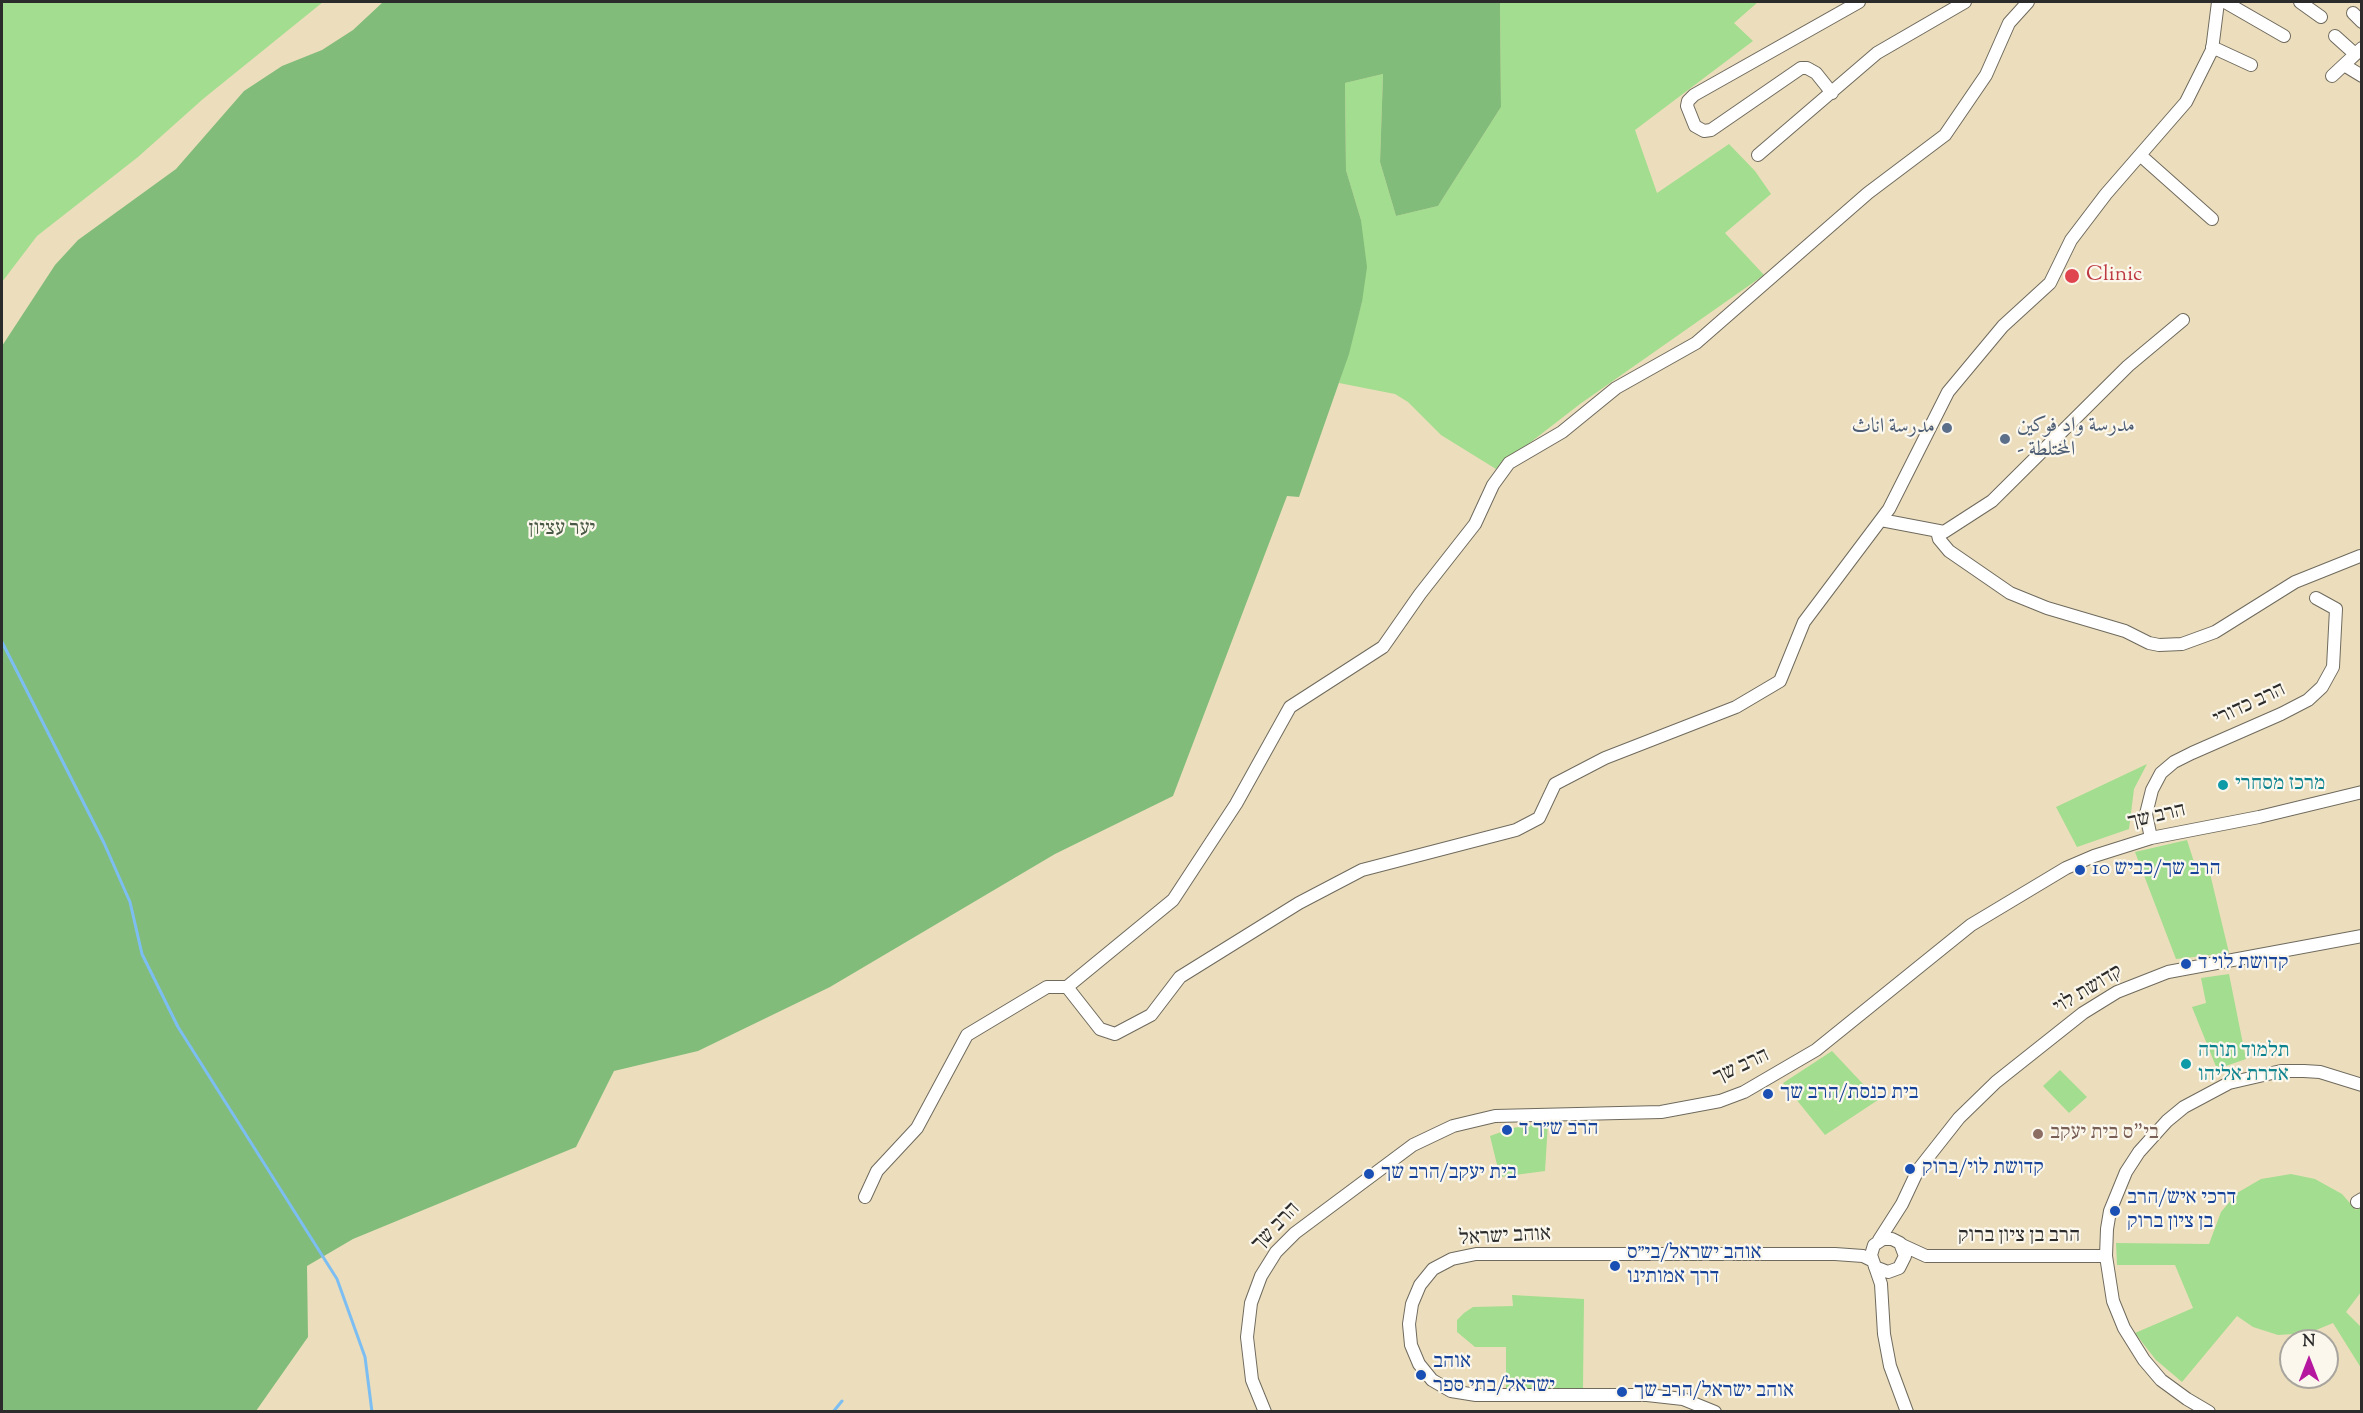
<!DOCTYPE html>
<meta charset="utf-8">
<style>
body{margin:0}
#map{position:relative;width:2363px;height:1413px;overflow:hidden;background:#ecdebc;font-family:"Sorts Mill Goudy",serif}
canvas{display:block}
.frame{position:absolute;inset:0;border:3px solid #2b2b2b;pointer-events:none}
.north{position:absolute;left:2279px;top:1329px;width:60px;height:60px;box-sizing:border-box;background:#fbf7ec;border:2px solid #a8a59f;border-radius:50%;rotate:0deg;font-size:16px;font-weight:700;line-height:24px;text-align:center;color:#2b2b2b}
.north::after{content:'';display:block;margin:auto;width:21px;height:27px;background:#b5179e;clip-path:polygon(50% 0,100% 100%,50% 72%,0 100%)}
</style>
<div id="map">
<canvas width="2363" height="1413"></canvas>
<div class="frame"></div>
<div class="north">N</div>
</div>
<script>
const g = document.querySelector('canvas').getContext('2d');
g.lineJoin = 'round';
function fill(path, color) {
  g.fillStyle = color;
  g.fill(path, 'evenodd');
}
function shape(rows) {
  const path = new Path2D();
  for (const r of rows) {
    path.moveTo(r[0], r[1]);
    for (let i = 2; i < r.length; i += 2) path.lineTo(r[i], r[i + 1]);
  }
  return path;
}
function strokePath(path, color, width, dash) {
  g.strokeStyle = color;
  g.lineWidth = width;
  g.lineCap = dash ? 'butt' : 'round';
  g.setLineDash(dash || []);
  g.stroke(path);
}
function drawText(font, color, halo, rows, align = 'center') {
  g.font = font + ' "Sorts Mill Goudy",Amiri,"Frank Ruhl Libre",serif';
  g.lineWidth = 4.5;
  g.setLineDash([]);
  g.textBaseline = 'middle';
  g.strokeStyle = halo;
  g.fillStyle = color;
  for (const [text, x, y, turn = 0] of rows) {
    g.save();
    g.translate(x, y);
    g.rotate((+turn || 0) * Math.PI / 180);
    g.textAlign = isNaN(turn) ? turn : align;
    if (halo) g.strokeText(text, 0, 0);
    g.fillText(text, 0, 0);
    g.restore();
  }
}
fill(shape([
 [2,2,323,2,203,99,138,157,37,236,2,282],
 [1500,2,1758,2,1734,23,1753,41,1635,130,1657,193,1729,144,1755,171,1771,194,1725,233,1764,275,1580,404,1496,469,1441,435,1408,402,1395,394,1339,383,1362,302,1361,220,1346,170,1345,83,1383,74,1380,162,1396,216,1438,206,1501,107],
 [2147,764,2134,789,2129,829,2077,847,2056,807],
 [2187,840,2194,862,2207,861,2229,953,2176,959,2135,852],
 [2229,974,2246,1059,2217,1069,2192,1007,2206,1003,2201,978],
 [1832,1051,1878,1100,1825,1135,1783,1083],
 [2060,1070,2087,1097,2069,1113,2043,1086],
 [1548,1123,1545,1171,1500,1177,1490,1136,1512,1128],
 [2291,1174,2315,1179,2342,1194,2356,1210,2361,1207,2361,1292,2346,1312,2361,1327,2361,1368,2333,1323,2309,1333,2278,1335,2253,1327,2237,1316,2182,1382,2156,1360,2135,1333,2193,1308,2175,1265,2117,1265,2116,1243,2209,1244,2221,1212,2237,1193,2261,1179],
 [1512,1295,1584,1299,1583,1388,1506,1388,1506,1347,1475,1347,1457,1332,1457,1320,1464,1313,1473,1307,1513,1306]
]), '#a3dd8f');
fill(shape([
 [383,2,1500,2,1501,107,1438,206,1396,216,1380,162,1383,74,1345,83,1346,170,1361,220,1367,267,1362,302,1349,354,1299,497,1287,496,1173,796,1055,854,830,987,698,1051,614,1071,576,1147,353,1239,307,1266,308,1337,256,1411,2,1411,2,346,55,265,78,240,176,169,244,91,282,66,322,50,353,30]
]), '#82bc7a');
strokePath(shape([
 [2,642,104,843,130,902,142,954,178,1027,337,1279,365,1357,372,1412],
 [833,1412,842,1401]
]), '#7cbef2', 3);
const minor = shape([
 [2225,2,2284,36],
 [2300,2,2321,17],
 [2353,13,2362,22],
 [2335,36,2355,54],
 [2212,47,2251,65],
 [2344,65,2362,76],
 [2332,76,2362,48],
 [1832,93,1816,73,1807,68,1801,68,1711,130,1704,131,1695,126,1687,106,1688,101,1694,95,1859,2],
 [1758,155,1877,53,1965,2],
 [2140,155,2212,219],
 [1881,520,1944,532,1992,501,2128,366,2183,320],
 [1937,531,1939,539,1949,551,2010,593,2047,608,2125,631,2149,643,2159,645,2182,644,2215,632,2295,582,2360,556],
 [2151,838,2146,814,2152,790,2161,773,2174,762,2192,753,2281,714,2308,700,2322,687,2333,667,2336,609,2316,598],
 [1067,987,1100,1029,1115,1034,1151,1015,1180,977,1299,903,1362,870,1516,830,1539,818,1555,784,1605,758,1736,707,1780,681,1804,622,1889,509,1948,392,2003,326,2050,283,2071,240,2106,194,2186,102,2212,50,2218,2],
 [865,1197,877,1171,917,1128,967,1035,1047,987,1067,987,1173,900,1236,804,1290,707,1383,647,1420,594,1475,524,1493,485,1509,463,1562,432,1616,388,1696,343,1868,193,1945,135,1986,75,2009,23,2028,2],
 [2357,1202,2362,1199],
 [1879,1240,1902,1204,1918,1170,1959,1118,1996,1082,2083,1013,2117,992,2168,972,2362,936],
 [1902,1245,1926,1256,2106,1256],
 [1875,1267,1888,1272,1899,1268,1905,1256,1900,1243,1892,1239,1883,1239,1874,1245,1871,1255,1881,1284,1884,1334,1890,1366,1907,1412],
 [1265,1412,1252,1380,1247,1337,1251,1303,1261,1276,1276,1252,1295,1233,1413,1145,1453,1126,1495,1116,1661,1112,1720,1101,1744,1092,1816,1050,1971,925,2066,868,2094,856,2151,838,2259,817,2362,792],
 [1715,1412,1683,1399,1647,1395,1476,1395,1451,1391,1432,1380,1419,1364,1411,1345,1409,1324,1412,1304,1420,1285,1433,1269,1452,1259,1476,1254,1835,1254,1863,1256,1871,1260],
 [2209,1412,2187,1399,2161,1380,2144,1360,2124,1328,2113,1301,2106,1256,2107,1229,2110,1211,2126,1172,2139,1152,2167,1121,2184,1107,2229,1083,2281,1071,2304,1071,2320,1072,2362,1085]
]);
strokePath(minor, '#6f6a5e', 14);
strokePath(minor, '#fff', 12);
for (const [x, y, r, color] of [
 [2072,276,8,"#e0444e"],
 [1947,428,6,"#5c6f8a"],
 [2005,439,6,"#5c6f8a"],
 [2223,785,6,"#0f9aa8"],
 [2080,870,6,"#1a4fb4"],
 [2186,964,6,"#1a4fb4"],
 [2186,1064,6,"#0f9aa8"],
 [1768,1094,6,"#1a4fb4"],
 [1507,1130,6,"#1a4fb4"],
 [2038,1134,6,"#8d6e63"],
 [1910,1169,6,"#1a4fb4"],
 [1369,1174,6,"#1a4fb4"],
 [2115,1211,6,"#1a4fb4"],
 [1615,1266,6,"#1a4fb4"],
 [1421,1375,6,"#1a4fb4"],
 [1622,1392,6,"#1a4fb4"]
]) {
  const dot = new Path2D();
  dot.arc(x, y, r, 0, 2 * Math.PI);
  g.fillStyle = color;
  g.fill(dot);
  strokePath(dot, '#fbf7ec', 2);
}
drawText('21px', '#be3a42', '#fbf7ec', [
 ["Clinic",2086,276]
], 'left');
drawText('21px', '#4e5e75', '#fbf7ec', [
 ["مدرسة واد فوكين",2017,427],
 ["- المختلطة",2017,451],
 ["مدرسة اناث",1935,428,"right"]
], 'left');
drawText('21px', '#495844', '#fbf7ec', [
 ["יער עציון",562,530]
]);
drawText('21px', '#2b2b2b', '#fbf7ec', [
 ["הרב כדורי",2250,706,-25],
 ["הרב שך",2157,818,-13],
 ["קדושת לוי",2089,991,-31],
 ["הרב שך",1742,1068,-25],
 ["הרב שך",1277,1228,-46],
 ["הרב בן ציון ברוק",2019,1237],
 ["אוהב ישראל",1505,1238,-3]
]);
drawText('21px', '#0d838f', '#fbf7ec', [
 ["מרכז מסחרי",2235,785],
 ["תלמוד תורה",2198,1052],
 ["אדרת אליהו",2198,1076]
], 'left');
drawText('21px', '#164399', '#fbf7ec', [
 ["הרב שך/כביש 10",2092,870],
 ["קדושת לוי ד",2198,964],
 ["בית כנסת/הרב שך",1780,1094],
 ["הרב ש״ך ד",1519,1130],
 ["קדושת לוי/ברוק",1922,1169],
 ["בית יעקב/הרב שך",1381,1174],
 ["דרכי איש/הרב",2127,1199],
 ["בן ציון ברוק",2127,1223],
 ["אוהב ישראל/בי״ס",1627,1254],
 ["דרך אמותינו",1627,1278],
 ["אוהב",1433,1363],
 ["ישראל/בתי ספר",1433,1387],
 ["אוהב ישראל/הרב שך",1634,1392]
], 'left');
drawText('21px', '#785e54', '#fbf7ec', [
 ["בי\"ס בית יעקב",2050,1134]
], 'left');
</script>
